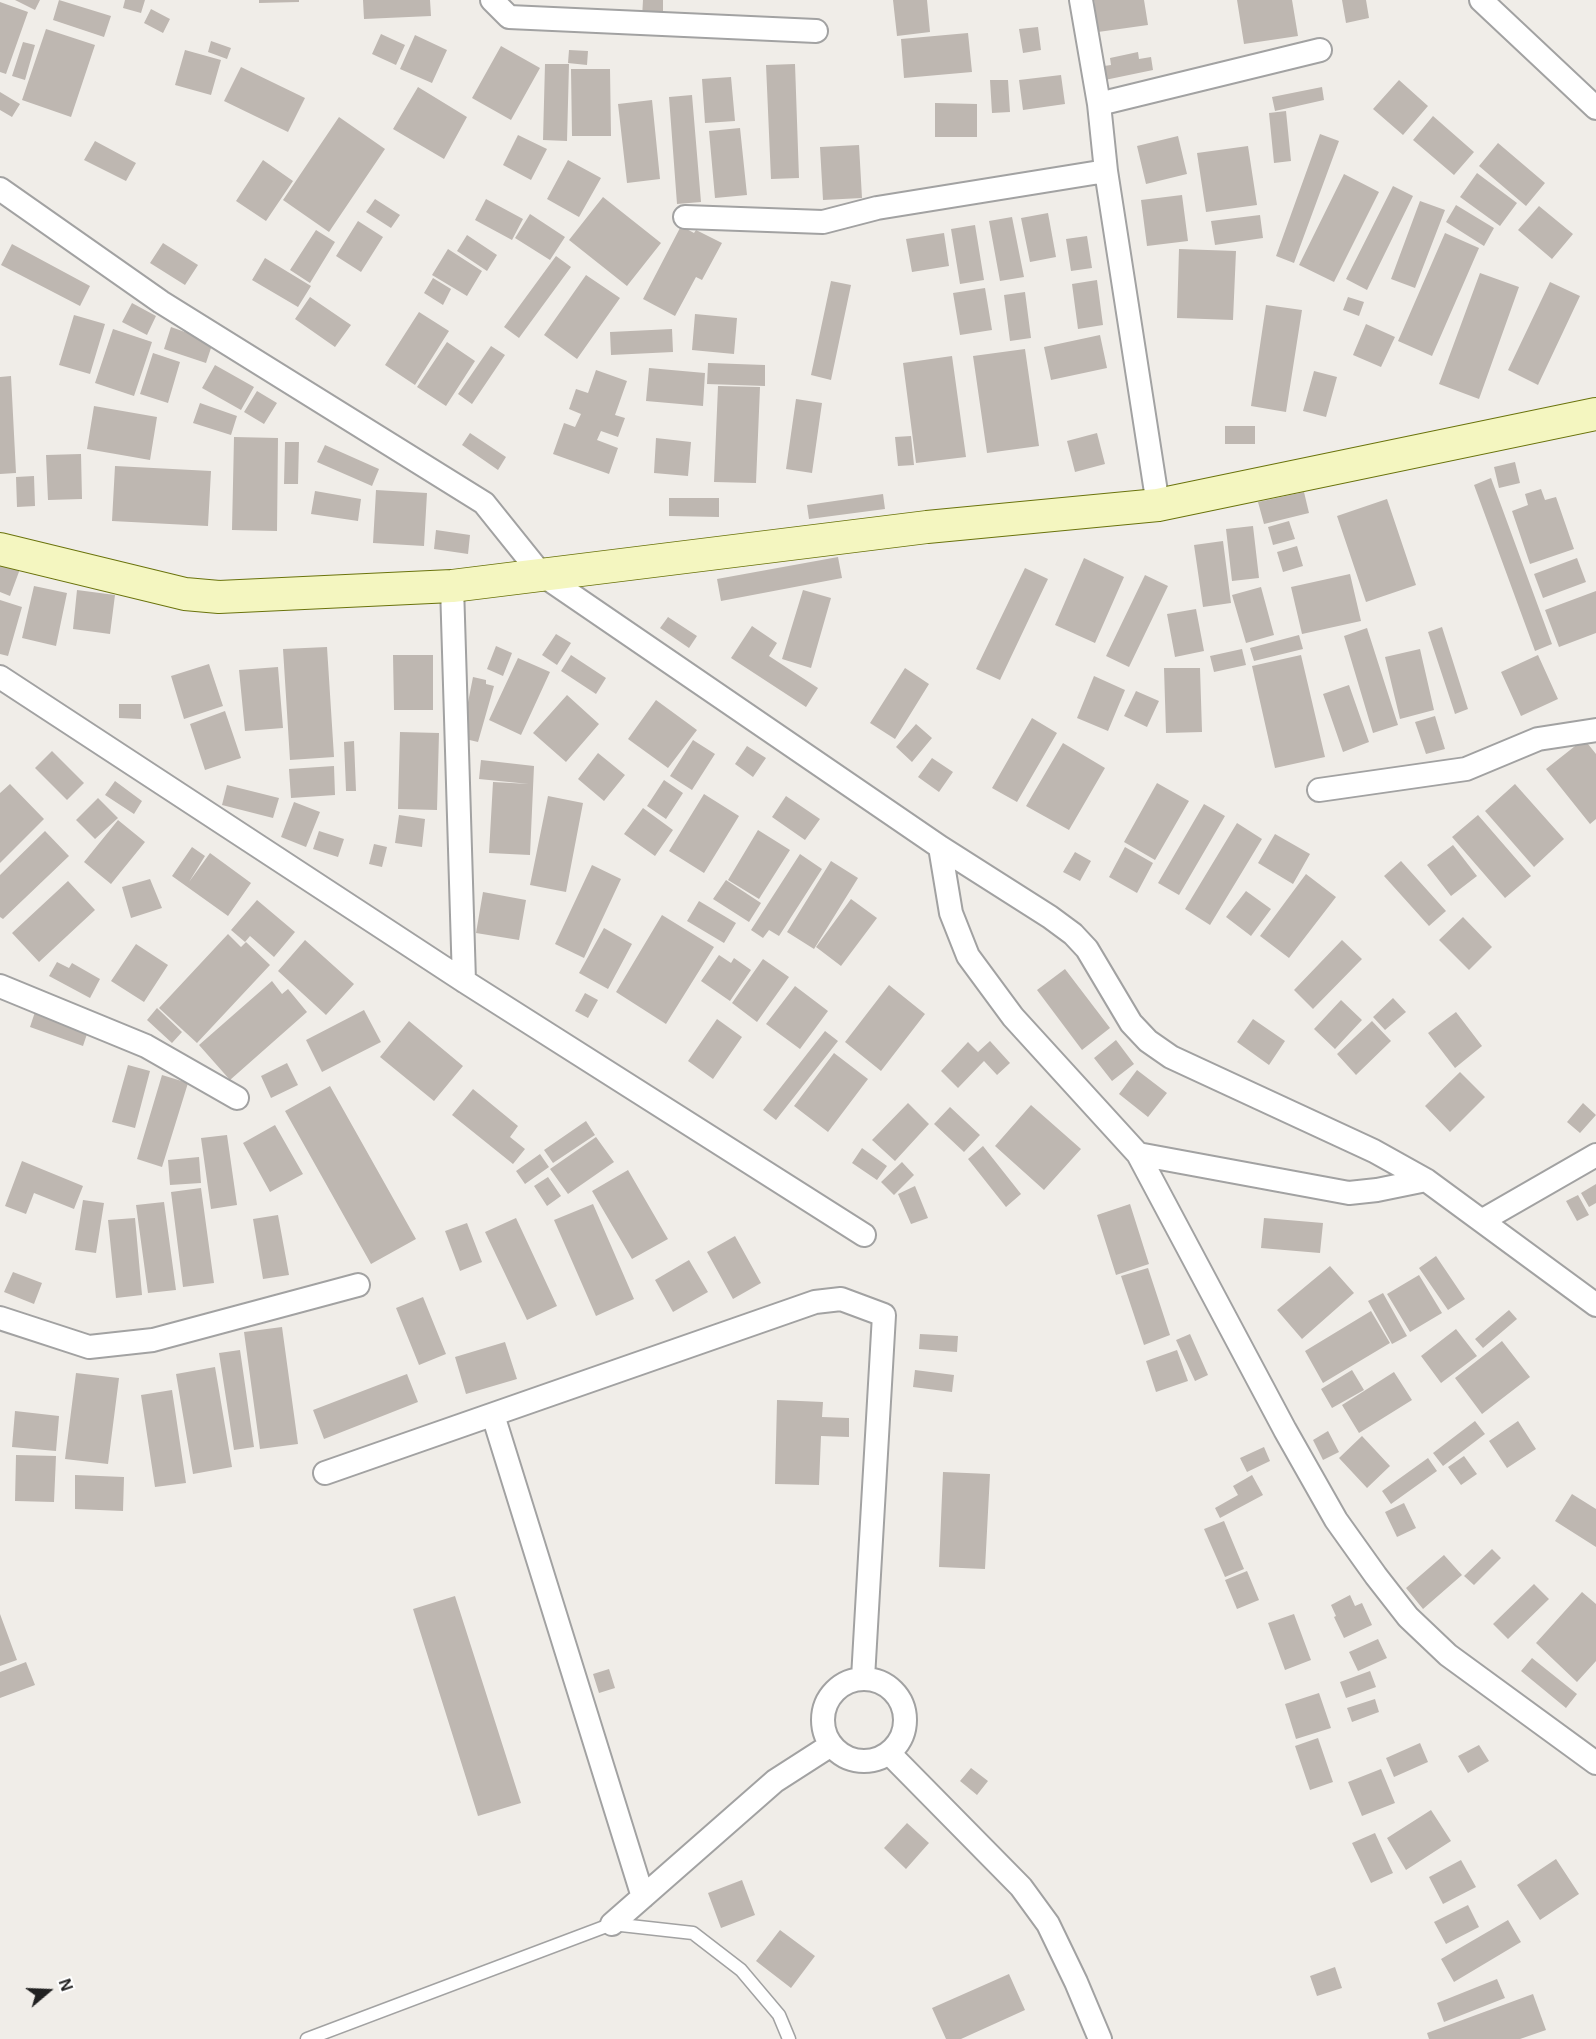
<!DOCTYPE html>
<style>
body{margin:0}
#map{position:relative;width:1596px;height:2039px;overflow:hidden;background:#f0ede8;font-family:Helvetica,sans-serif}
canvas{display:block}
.north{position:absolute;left:18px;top:1961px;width:60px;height:60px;-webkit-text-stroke:4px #fff;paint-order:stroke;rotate:71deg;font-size:16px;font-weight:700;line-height:24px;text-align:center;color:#212121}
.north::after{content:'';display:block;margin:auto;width:21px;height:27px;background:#212121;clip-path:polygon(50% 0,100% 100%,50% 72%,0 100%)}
</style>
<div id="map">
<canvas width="1596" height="2039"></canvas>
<div class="north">N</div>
</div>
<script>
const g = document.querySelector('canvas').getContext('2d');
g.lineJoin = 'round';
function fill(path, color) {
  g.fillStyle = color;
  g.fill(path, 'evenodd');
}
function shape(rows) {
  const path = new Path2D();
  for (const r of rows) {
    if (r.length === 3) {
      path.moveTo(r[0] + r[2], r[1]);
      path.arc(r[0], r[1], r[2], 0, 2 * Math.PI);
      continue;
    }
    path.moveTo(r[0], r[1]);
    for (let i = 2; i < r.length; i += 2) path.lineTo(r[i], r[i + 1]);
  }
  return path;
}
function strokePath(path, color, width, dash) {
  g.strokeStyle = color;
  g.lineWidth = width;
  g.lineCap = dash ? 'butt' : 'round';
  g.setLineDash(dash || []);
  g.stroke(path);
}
fill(shape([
 [15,0,40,0,35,10],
 [59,0,111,16,104,37,53,20],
 [125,0,145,0,141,13,123,8],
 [259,0,299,0,299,2,259,3],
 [363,0,430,0,431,16,364,19],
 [643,0,663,0,663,19,642,18],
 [893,0,927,0,930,32,897,36],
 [1094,0,1144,0,1148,25,1098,32],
 [1237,0,1292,0,1298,36,1244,44],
 [1342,0,1366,0,1369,18,1346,23],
 [0,2,28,12,6,74,0,72],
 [151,9,170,19,163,33,144,23],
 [1038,27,1041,50,1023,53,1019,29],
 [46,29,95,45,71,117,22,100],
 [968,33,972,72,904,78,901,39],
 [381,34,405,45,396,65,372,54],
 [415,35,447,50,432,83,400,69],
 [211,41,231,48,227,59,208,52],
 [23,42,35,45,25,80,12,76],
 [501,46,540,68,511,120,472,98],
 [185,50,221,60,211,95,175,85],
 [569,50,588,51,587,65,568,63],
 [1138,52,1139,59,1151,57,1153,70,1100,81,1097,67,1111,65,1110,58],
 [545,64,569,64,567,141,543,140],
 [795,64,799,178,771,179,766,65],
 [241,67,305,98,288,132,224,101],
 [571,69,610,69,611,136,572,136],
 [1061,75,1065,104,1023,110,1019,80],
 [731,77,735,121,705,123,702,79],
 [990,80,1008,80,1010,112,992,113],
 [1399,80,1428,106,1403,135,1373,109],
 [418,87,467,117,444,159,393,129],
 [1322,87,1324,100,1275,111,1272,97],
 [0,92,20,104,12,117,0,110],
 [692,95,701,202,677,204,669,97],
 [652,100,660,179,627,183,618,104],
 [935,103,977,104,977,137,935,137],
 [1286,111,1291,161,1274,163,1269,113],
 [1433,116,1474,152,1454,175,1413,140],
 [339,117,385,149,329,232,283,200],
 [740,128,747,195,715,198,709,131],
 [1320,134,1339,141,1294,263,1276,256],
 [518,135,547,149,531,180,503,165],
 [1178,136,1187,174,1146,184,1137,146],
 [95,141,136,163,126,181,84,160],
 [1498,143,1545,183,1526,206,1479,166],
 [859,145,862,198,823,200,820,147],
 [1248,146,1257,205,1206,212,1197,153],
 [263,160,293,181,266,221,236,201],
 [568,160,601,178,579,217,547,199],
 [1477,173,1517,203,1500,226,1460,197],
 [1344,174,1379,192,1334,282,1299,265],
 [1393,186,1413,196,1367,290,1346,279],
 [1182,195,1188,241,1147,246,1141,200],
 [603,197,661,243,627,286,569,240],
 [375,199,400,215,391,228,366,212],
 [486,199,523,219,512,240,475,220],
 [1420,201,1445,210,1415,288,1391,279],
 [1456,205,1494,228,1484,246,1446,222],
 [1539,206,1573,234,1552,259,1518,230],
 [1048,213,1056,257,1030,262,1021,218],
 [530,214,565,237,550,260,515,238],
 [1260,215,1263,238,1215,245,1211,221],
 [1012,217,1024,277,1000,281,989,221],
 [358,221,383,237,361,272,336,256],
 [975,225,984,280,960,284,951,229],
 [681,226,694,233,696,230,722,243,702,280,696,277,675,316,643,299],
 [316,230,335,242,310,283,290,270],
 [944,233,949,266,912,272,906,239],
 [1445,233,1479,248,1432,356,1398,341],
 [467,235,497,255,487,271,457,251],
 [1087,236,1092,268,1071,271,1066,239],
 [163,243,198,265,185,285,150,263],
 [12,244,90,286,80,306,1,265],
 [448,249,482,271,467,296,432,275],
 [1179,249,1236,251,1233,320,1177,318],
 [556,256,571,267,519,338,504,327],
 [265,258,311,286,298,307,252,280],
 [1480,273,1519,287,1479,399,1439,384],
 [586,275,620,298,577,359,544,335],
 [433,278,451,289,443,305,424,293],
 [1097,280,1103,325,1078,329,1072,284],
 [831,281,851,285,831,380,811,375],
 [1550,282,1580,296,1538,385,1508,370],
 [985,288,992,330,960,335,953,293],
 [1025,292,1031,338,1010,341,1004,295],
 [310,297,351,325,335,347,295,319],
 [1348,297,1364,302,1359,316,1343,310],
 [132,303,156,316,147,335,122,322],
 [1266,305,1302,310,1286,412,1251,406],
 [419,312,449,331,415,385,385,365],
 [695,314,737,318,734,354,692,350],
 [74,315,105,324,90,374,59,365],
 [1366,324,1395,337,1381,367,1353,355],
 [171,327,213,342,206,363,164,349],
 [113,329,152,342,134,396,95,383],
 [672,329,673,352,611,355,610,332],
 [1100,335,1107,368,1051,380,1044,347],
 [447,342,475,361,446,406,417,387],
 [491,346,505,355,472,404,458,394],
 [1025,349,1039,446,987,453,973,356],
 [153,353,180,362,168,403,140,394],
 [952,356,966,457,916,463,903,363],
 [708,363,765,365,765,386,707,384],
 [215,365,254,387,241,410,202,388],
 [649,368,705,373,703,406,646,401],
 [596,370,627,381,615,415,625,418,618,437,601,431,597,440,618,448,609,474,553,454,564,423,575,427,581,414,569,409,576,389,588,393],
 [1314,371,1337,377,1326,417,1303,411],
 [11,376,16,473,0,474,0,377],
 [718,386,760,387,756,483,714,482],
 [257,391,277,403,264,424,244,412],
 [796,399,822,403,812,473,786,469],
 [200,403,237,416,231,435,193,423],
 [94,406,157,417,150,460,87,449],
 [1225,426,1255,426,1255,444,1225,444],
 [470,433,506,457,498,470,462,445],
 [1097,433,1105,464,1075,472,1067,441],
 [911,436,914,465,898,466,895,437],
 [234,437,278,438,277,531,232,530],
 [656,438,691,442,688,476,654,473],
 [285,442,299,442,298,484,284,484],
 [325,445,379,469,372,486,317,462],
 [81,454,82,499,48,500,46,455],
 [1515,462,1520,483,1499,488,1494,467],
 [115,466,211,471,208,526,112,521],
 [34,476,35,506,17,507,16,477],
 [1491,478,1552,644,1535,651,1474,485],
 [1541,489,1545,500,1556,497,1574,549,1530,564,1512,511,1528,505,1525,494],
 [376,490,427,493,424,546,373,543],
 [315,491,361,499,358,521,311,514],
 [1304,492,1309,513,1264,524,1258,502],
 [883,494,885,509,809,519,807,505],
 [669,498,719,498,719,517,669,516],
 [1387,499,1416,585,1366,602,1337,516],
 [1289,521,1295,539,1273,545,1268,527],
 [1253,526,1259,578,1232,581,1226,529],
 [436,530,470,535,468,554,434,549],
 [1223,541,1231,603,1203,607,1194,545],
 [1297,546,1303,566,1283,572,1277,552],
 [838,557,842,578,721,601,717,579],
 [1084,558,1124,577,1095,643,1055,625],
 [1577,558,1586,582,1543,598,1534,574],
 [0,561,20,569,10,596,0,592],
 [1025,568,1048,579,1000,680,976,669],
 [1350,574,1361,621,1302,634,1291,587],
 [1145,575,1168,586,1129,667,1106,656],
 [34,586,67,593,56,646,22,638],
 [1261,587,1274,635,1246,643,1232,595],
 [77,590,115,595,110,634,73,629],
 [803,590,831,598,811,668,782,659],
 [1596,591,1596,633,1559,647,1545,610],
 [0,600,22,607,8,656,0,654],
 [1196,609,1204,651,1175,657,1167,614],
 [668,617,697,636,689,648,660,628],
 [752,626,777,643,769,656,818,688,806,707,731,658],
 [1442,627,1468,709,1455,714,1428,632],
 [1367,628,1398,725,1373,733,1344,636],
 [556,634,571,643,557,665,542,655],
 [1299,635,1303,649,1254,661,1250,648],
 [496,646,512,653,503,676,487,669],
 [327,647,334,757,290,760,283,649],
 [1242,649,1246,665,1214,672,1210,656],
 [1420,649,1434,710,1400,719,1385,657],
 [393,655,433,655,433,710,394,710],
 [571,655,606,678,596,694,561,671],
 [1301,655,1325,757,1275,768,1252,666],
 [1538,655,1558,699,1521,716,1501,672],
 [518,658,550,672,521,735,489,720],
 [209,664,223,706,184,719,171,676],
 [278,667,283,728,245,731,239,670],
 [905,668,929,684,895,739,870,723],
 [1164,668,1200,668,1202,732,1166,733],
 [1094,676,1125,690,1108,731,1077,718],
 [473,677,486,680,486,684,494,686,478,742,461,738],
 [1349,685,1369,742,1343,752,1323,694],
 [1136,691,1159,701,1147,727,1124,716],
 [567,695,599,724,566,762,533,733],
 [656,700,697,730,668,768,628,739],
 [119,704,141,704,141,719,119,718],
 [225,711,241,758,205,770,190,724],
 [1435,716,1445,749,1426,754,1415,722],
 [1032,718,1057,733,1017,802,992,788],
 [916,724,932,738,912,762,896,747],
 [400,732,439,733,437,810,398,809],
 [1584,739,1596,754,1596,819,1590,824,1546,769],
 [693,740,715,754,692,790,670,776],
 [354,741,356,791,346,791,344,742],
 [1063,743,1105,768,1069,830,1026,806],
 [747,746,766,758,753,777,735,764],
 [52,751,84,783,67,800,35,768],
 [598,753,625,775,604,801,578,779],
 [932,758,953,772,939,792,918,777],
 [481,760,534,766,530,855,489,853,493,782,529,784,479,779],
 [334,766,335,795,291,798,289,769],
 [664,780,683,793,666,819,647,806],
 [115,781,142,801,134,814,105,795],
 [1157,783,1189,801,1155,860,1124,842],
 [10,784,44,819,0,863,0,793],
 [1515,784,1564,839,1534,867,1485,811],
 [227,785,279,798,273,818,222,805],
 [704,794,739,816,704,873,669,851],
 [548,796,583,803,566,892,530,885],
 [786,796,820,819,805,840,772,817],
 [98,798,118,818,95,839,76,820],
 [294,802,320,812,306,847,281,837],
 [1204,804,1225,816,1179,895,1158,883],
 [643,808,673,830,655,856,624,834],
 [399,815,425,819,422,847,395,843],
 [1478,815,1531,876,1505,898,1452,837],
 [118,820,145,842,111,884,84,862],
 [1237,823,1262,839,1210,925,1185,909],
 [758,830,790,850,759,899,728,880],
 [45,831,69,856,3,919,0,917,0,875],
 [319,831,344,839,338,857,313,849],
 [1275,834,1310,854,1293,884,1258,863],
 [374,844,387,847,382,867,369,864],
 [1453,845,1477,876,1451,896,1427,865],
 [192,847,205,856,189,882,210,853,251,883,228,916,172,876],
 [1125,847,1153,863,1137,893,1109,877],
 [1075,852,1091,861,1080,881,1063,872],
 [800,854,822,869,779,936,769,930,763,938,751,930],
 [831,861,858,878,814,949,787,932],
 [1401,861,1446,911,1429,926,1384,876],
 [592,865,621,879,584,958,555,944],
 [1306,874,1336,897,1289,958,1260,936],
 [150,879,162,908,131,918,122,887],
 [726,880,761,903,749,922,713,899],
 [68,881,95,910,39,962,12,933],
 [1246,891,1271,909,1251,936,1226,917],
 [483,892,526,900,519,940,476,933],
 [851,899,877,918,841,966,816,947],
 [257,900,295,932,274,957,250,936,245,942,231,930],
 [699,901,736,923,724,943,687,921],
 [662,915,714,947,666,1024,616,992],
 [1463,917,1492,947,1469,970,1439,940],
 [604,928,632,944,608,989,579,973],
 [228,934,241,947,246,942,270,965,197,1043,159,1008],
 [305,940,354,984,326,1015,278,971],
 [1342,940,1362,959,1313,1009,1294,990],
 [136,944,168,965,144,1002,111,981],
 [719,955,731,963,734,958,751,970,730,1001,701,981],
 [763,959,789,977,757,1022,732,1003],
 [57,962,69,968,72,963,100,979,90,998,49,976],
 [1065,969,1110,1028,1082,1050,1037,990],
 [272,981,282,994,288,989,307,1012,230,1080,199,1045],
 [889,985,925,1014,881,1071,845,1042],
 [795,986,828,1011,800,1049,766,1024],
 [585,993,598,1000,588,1018,575,1011],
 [1393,998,1406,1012,1385,1030,1373,1017],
 [1341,1000,1362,1020,1335,1049,1314,1029],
 [157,1008,182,1032,172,1043,147,1020],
 [364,1010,381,1042,322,1072,306,1040],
 [35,1012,88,1031,83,1046,30,1027],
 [1456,1012,1482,1046,1455,1068,1428,1033],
 [717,1019,742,1037,713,1079,688,1061],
 [1253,1019,1285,1041,1269,1065,1237,1042],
 [409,1021,463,1066,434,1101,380,1057],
 [1372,1021,1391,1041,1356,1075,1337,1054],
 [825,1031,838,1041,776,1120,763,1110],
 [1116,1040,1134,1064,1112,1081,1094,1058],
 [990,1041,1010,1063,997,1075,984,1061,958,1088,941,1071,968,1042,978,1052],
 [834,1053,868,1079,828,1132,794,1106],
 [287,1063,298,1085,271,1098,261,1076],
 [128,1065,150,1071,135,1128,112,1122],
 [1137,1070,1167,1093,1148,1117,1119,1094],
 [1460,1072,1485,1097,1450,1132,1425,1106],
 [162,1075,188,1083,162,1167,137,1159],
 [330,1086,416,1239,371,1264,285,1111],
 [473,1089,518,1126,510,1137,525,1149,513,1164,452,1115],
 [908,1103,929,1124,895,1161,872,1140],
 [1583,1103,1596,1115,1580,1133,1567,1122],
 [1031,1105,1081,1149,1044,1190,995,1146],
 [950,1107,980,1135,964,1152,934,1124],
 [586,1121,595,1135,553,1163,544,1150],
 [275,1125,303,1174,270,1192,243,1143],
 [227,1135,237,1205,211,1209,201,1138],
 [596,1137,614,1162,568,1194,550,1169],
 [983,1146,1021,1194,1006,1207,968,1159],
 [862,1148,887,1166,877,1180,852,1163],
 [540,1154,549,1167,525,1184,516,1171],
 [199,1157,201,1183,170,1185,168,1160],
 [22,1161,83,1186,74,1209,34,1193,26,1214,5,1206],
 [902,1162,914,1175,894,1195,881,1182],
 [628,1170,668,1239,632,1259,592,1191],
 [548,1177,561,1196,547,1206,534,1186],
 [1596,1184,1596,1203,1589,1207,1581,1193],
 [915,1186,928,1218,911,1224,898,1194],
 [201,1188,214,1283,183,1287,171,1192],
 [1578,1195,1589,1215,1577,1221,1566,1201],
 [83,1200,104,1203,96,1253,75,1250],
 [164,1202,176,1290,148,1293,136,1205],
 [593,1204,634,1299,596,1316,554,1220],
 [1130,1204,1149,1264,1116,1275,1097,1215],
 [278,1215,289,1275,263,1279,253,1219],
 [135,1218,142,1295,116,1298,108,1220],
 [516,1218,557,1306,527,1320,485,1232],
 [1264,1218,1323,1223,1320,1253,1261,1248],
 [467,1223,482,1262,460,1271,445,1231],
 [735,1236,761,1283,733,1299,707,1252],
 [1436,1256,1465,1299,1448,1310,1419,1268],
 [689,1260,708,1292,673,1312,655,1280],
 [1330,1266,1354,1293,1302,1339,1277,1310],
 [1148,1268,1170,1335,1144,1345,1121,1276],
 [13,1272,42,1283,34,1304,4,1292],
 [1419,1275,1442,1313,1410,1332,1387,1294],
 [1383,1293,1407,1336,1392,1344,1368,1301],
 [423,1297,446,1354,419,1365,396,1308],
 [1509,1310,1517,1319,1483,1348,1475,1339],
 [1371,1311,1390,1343,1323,1383,1305,1351],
 [282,1327,298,1444,260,1449,244,1332],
 [1456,1329,1477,1356,1441,1383,1421,1356],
 [920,1334,958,1336,957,1352,919,1349],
 [1190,1334,1208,1375,1195,1381,1176,1340],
 [1502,1341,1530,1377,1482,1414,1455,1378],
 [505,1342,517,1379,466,1394,455,1357],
 [240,1350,254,1447,234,1450,219,1353],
 [1177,1350,1188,1381,1156,1392,1146,1361],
 [215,1367,232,1467,193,1474,176,1374],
 [915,1370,954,1375,952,1392,913,1387],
 [1352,1370,1364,1390,1332,1408,1321,1389],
 [1394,1372,1412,1400,1359,1433,1342,1405],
 [76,1373,119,1378,108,1464,65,1459],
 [407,1374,418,1402,324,1439,313,1410],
 [172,1390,186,1483,155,1487,141,1395],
 [777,1400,823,1402,822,1417,849,1418,849,1437,821,1436,819,1485,775,1484],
 [15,1411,59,1416,56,1451,12,1447],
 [1475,1421,1485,1434,1443,1466,1433,1453],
 [1518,1421,1536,1449,1507,1468,1489,1441],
 [1328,1431,1339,1452,1323,1460,1313,1440],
 [1362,1436,1390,1466,1367,1488,1339,1458],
 [1264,1447,1270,1461,1247,1472,1240,1458],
 [16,1455,56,1456,54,1502,15,1501],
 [1464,1456,1477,1474,1461,1485,1448,1467],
 [1428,1458,1437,1471,1391,1504,1382,1491],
 [943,1472,990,1474,985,1569,939,1567],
 [75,1475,124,1477,123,1511,75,1509],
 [1252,1475,1263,1495,1220,1518,1215,1508,1238,1495,1233,1486],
 [1572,1494,1596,1509,1596,1547,1555,1521],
 [1404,1503,1416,1528,1397,1537,1385,1512],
 [1224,1521,1244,1569,1225,1577,1204,1529],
 [1492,1549,1501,1558,1474,1585,1464,1576],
 [1444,1555,1462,1575,1423,1609,1406,1588],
 [1247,1571,1259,1600,1237,1609,1225,1580],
 [1534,1584,1549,1599,1508,1639,1493,1624],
 [1582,1592,1596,1604,1596,1661,1577,1682,1536,1643],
 [1350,1595,1355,1606,1362,1603,1372,1625,1344,1638,1334,1617,1336,1616,1331,1605],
 [455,1596,521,1803,478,1816,413,1609],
 [0,1614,17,1660,0,1666],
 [1294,1614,1311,1660,1285,1670,1268,1623],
 [1378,1639,1387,1658,1358,1671,1349,1652],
 [1532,1658,1577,1694,1566,1708,1521,1671],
 [26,1662,35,1685,0,1698,0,1672],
 [609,1669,615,1688,599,1693,593,1674],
 [1370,1671,1376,1687,1346,1698,1340,1682],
 [1319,1693,1331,1728,1296,1739,1285,1704],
 [1375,1699,1379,1712,1352,1722,1347,1708],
 [1318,1738,1333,1782,1310,1790,1295,1746],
 [1420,1743,1428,1762,1394,1777,1386,1758],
 [1479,1745,1489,1761,1468,1773,1458,1756],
 [971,1768,988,1781,977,1795,960,1781],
 [1381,1769,1395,1803,1362,1816,1348,1782],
 [1431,1810,1451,1841,1406,1870,1387,1838],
 [907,1823,929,1843,906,1869,884,1848],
 [1375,1833,1393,1873,1371,1883,1352,1843],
 [1556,1859,1579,1894,1540,1920,1517,1885],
 [1461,1860,1476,1887,1443,1904,1429,1877],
 [742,1880,755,1915,721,1928,708,1893],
 [1468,1905,1479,1927,1446,1944,1434,1922],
 [1508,1920,1521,1942,1454,1982,1441,1959],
 [780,1930,815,1956,791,1988,756,1961],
 [1335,1967,1342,1988,1317,1996,1310,1976],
 [1009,1974,1025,2010,961,2039,946,2039,932,2008],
 [1497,1979,1505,1998,1444,2022,1437,2003],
 [1533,1994,1546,2030,1520,2039,1429,2039,1427,2033]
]), '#beb7b1');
const lane = shape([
 [307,2039,612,1924,693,1933,741,1970,779,2015,789,2039]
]);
const street = shape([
 [492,0,509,17,816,31],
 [1081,0,1099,104,1106,171,1158,505],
 [1481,0,1596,108],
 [1099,104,1320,50],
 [0,189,161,302,484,503,541,574,940,847,951,913,968,956,1013,1017,1138,1154,1349,1193,1377,1190,1426,1180],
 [685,217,823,222,877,208,1106,171],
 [452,586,464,981],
 [0,677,464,981,864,1235],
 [1319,790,1466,769,1538,739,1596,730],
 [940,847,1050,917,1073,934,1087,949,1131,1023,1148,1041,1171,1057,1374,1151,1426,1180,1596,1305],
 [0,986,146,1046,237,1098],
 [1138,1154,1285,1430,1336,1520,1376,1576,1408,1617,1448,1655,1596,1763],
 [1483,1220,1596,1155],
 [0,1318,89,1347,153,1340,358,1285],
 [493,1415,643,1897],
 [325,1473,815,1302,841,1299,884,1315,863,1678],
 [864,1720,41],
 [889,1753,1021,1887,1048,1924,1076,1982,1100,2039],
 [612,1924,775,1781,831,1745]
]);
const secondary = shape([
 [0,549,185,594,219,597,452,586,927,527,1158,505,1596,414]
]);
strokePath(lane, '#a2a2a2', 15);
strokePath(street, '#a2a2a2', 26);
strokePath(secondary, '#6a730c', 34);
strokePath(lane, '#fff', 12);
strokePath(street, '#fff', 22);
strokePath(secondary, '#f4f6c0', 32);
</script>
